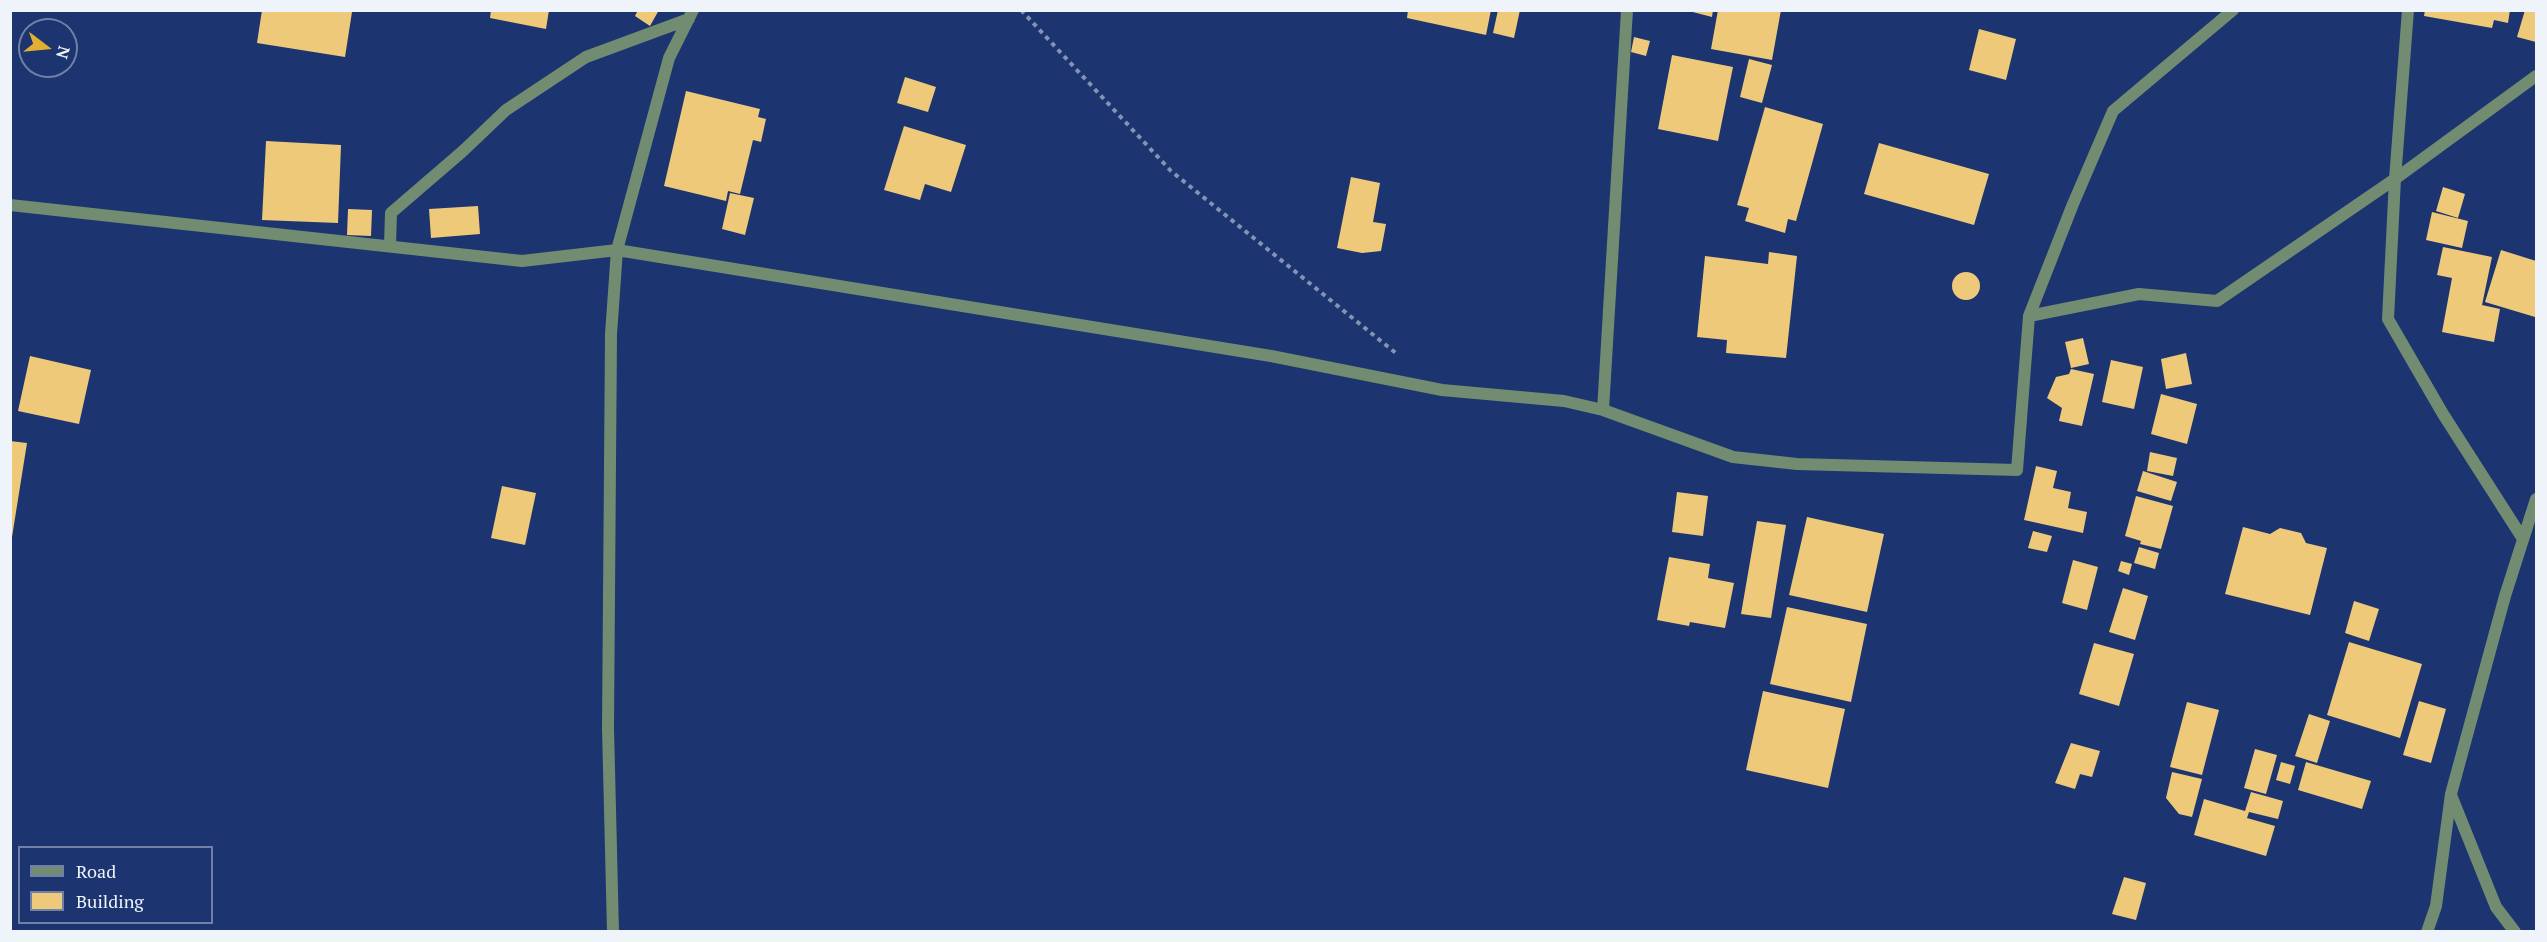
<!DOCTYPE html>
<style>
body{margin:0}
#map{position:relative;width:2547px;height:942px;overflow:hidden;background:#1c346f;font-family:"PT Serif",serif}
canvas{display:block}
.frame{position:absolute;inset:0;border:12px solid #eff3fa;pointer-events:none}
.legend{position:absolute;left:18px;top:846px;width:195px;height:78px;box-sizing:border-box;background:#1c346f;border:2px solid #7080a7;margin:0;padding:8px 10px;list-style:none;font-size:18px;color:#eff3fa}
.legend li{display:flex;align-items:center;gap:12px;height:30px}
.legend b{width:30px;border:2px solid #7080a7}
.north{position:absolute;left:18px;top:18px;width:60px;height:60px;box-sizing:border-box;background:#1c346f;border:2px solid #7080a7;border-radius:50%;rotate:106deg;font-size:16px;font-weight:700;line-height:24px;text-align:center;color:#eff3fa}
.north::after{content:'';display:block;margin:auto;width:21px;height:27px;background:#e2af34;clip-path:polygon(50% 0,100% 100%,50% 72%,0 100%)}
</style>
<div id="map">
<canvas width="2547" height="942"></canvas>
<div class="frame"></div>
<ul class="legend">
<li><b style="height:8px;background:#718c71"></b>Road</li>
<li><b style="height:16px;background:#efc97a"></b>Building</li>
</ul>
<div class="north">N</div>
</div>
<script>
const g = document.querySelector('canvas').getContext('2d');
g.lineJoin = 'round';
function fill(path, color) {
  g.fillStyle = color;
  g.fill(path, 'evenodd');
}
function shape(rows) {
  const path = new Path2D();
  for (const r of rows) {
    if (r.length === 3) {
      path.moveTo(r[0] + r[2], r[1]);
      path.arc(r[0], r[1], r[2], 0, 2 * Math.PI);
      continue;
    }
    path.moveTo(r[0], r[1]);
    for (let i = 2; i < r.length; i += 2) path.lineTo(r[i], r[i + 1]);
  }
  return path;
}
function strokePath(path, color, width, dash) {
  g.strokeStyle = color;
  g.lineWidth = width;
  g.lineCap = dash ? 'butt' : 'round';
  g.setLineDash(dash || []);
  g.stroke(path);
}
fill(shape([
 [262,10,352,12,345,57,257,43],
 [491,10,549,10,546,29,490,18],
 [638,10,659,10,650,26,635,16],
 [1408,10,1491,10,1486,35,1407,18],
 [1498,10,1520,10,1514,38,1493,33],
 [1685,10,1713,10,1712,17],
 [1718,10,1781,10,1772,60,1711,49],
 [2425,10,2510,10,2508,23,2494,20,2492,28,2424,16],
 [2525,10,2536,10,2536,42,2517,37],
 [1979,29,2016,39,2006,80,1969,70],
 [1634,37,1650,41,1646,56,1631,52],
 [1672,55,1733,67,1718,141,1658,129],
 [1749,59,1772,65,1762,103,1740,97],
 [905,77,936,87,928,112,897,103],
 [686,91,760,109,758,117,766,119,761,142,753,140,740,194,728,191,726,201,664,186],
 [1765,107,1823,124,1796,221,1788,219,1785,233,1745,221,1749,208,1737,205],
 [904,126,966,145,951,192,925,184,920,200,884,190],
 [266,141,341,145,338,223,262,220],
 [1879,143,1989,174,1974,225,1864,194],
 [1351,177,1380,183,1373,222,1386,224,1381,251,1362,253,1337,248],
 [2443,187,2465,194,2458,218,2436,211],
 [730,193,754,198,745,235,722,229],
 [478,206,480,234,431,238,429,209],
 [348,209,372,210,371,236,347,235],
 [2432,212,2468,221,2462,248,2426,240],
 [2443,247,2492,257,2482,305,2500,309,2494,342,2442,332,2452,278,2437,275],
 [2501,250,2536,261,2535,317,2485,302],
 [1769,252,1797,256,1786,358,1726,353,1727,340,1697,337,1705,256,1768,264],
 [1966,286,14],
 [2083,338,2089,364,2071,368,2065,342],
 [2186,353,2192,384,2166,389,2161,359],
 [30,356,91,370,79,424,18,411],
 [2111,360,2143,367,2134,409,2102,402],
 [2071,369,2094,374,2082,426,2059,421,2062,408,2047,398,2056,377,2069,374],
 [2161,394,2197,404,2187,444,2151,434],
 [10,441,27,443,12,537,10,537],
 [2150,452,2177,458,2173,476,2147,471],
 [2036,466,2057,471,2053,488,2071,492,2068,508,2087,512,2083,533,2024,520],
 [2143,471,2177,482,2171,501,2137,491],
 [502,486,536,493,525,545,491,538],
 [1677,492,1708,496,1703,536,1672,532],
 [2136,496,2173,506,2161,549,2140,544,2141,541,2125,536],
 [1807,517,1884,534,1867,612,1789,595],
 [1757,521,1786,525,1771,618,1741,614],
 [2243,527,2270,534,2280,528,2301,533,2306,543,2327,548,2310,615,2225,594],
 [2033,531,2052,536,2047,552,2028,548],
 [2139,547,2159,553,2155,569,2134,563],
 [1669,557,1710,564,1708,578,1734,583,1725,628,1690,622,1689,626,1657,620],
 [2073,560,2098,567,2087,610,2062,603],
 [2121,561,2132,564,2129,575,2118,571],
 [2123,588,2148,596,2135,640,2109,632],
 [2354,601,2379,609,2369,641,2345,633],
 [1787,607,1867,624,1851,702,1770,684],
 [2349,642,2422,664,2400,738,2327,715],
 [2094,643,2134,654,2119,706,2079,694],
 [1763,691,1845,709,1828,788,1746,770],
 [2419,701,2446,709,2431,763,2403,755],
 [2187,702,2219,710,2202,775,2170,767],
 [2309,714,2330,721,2317,763,2295,756],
 [2071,743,2100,751,2092,777,2080,774,2075,789,2055,783],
 [2255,749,2277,755,2266,794,2244,788],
 [2281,762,2295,766,2290,784,2276,780],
 [2306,762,2371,781,2362,809,2298,790],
 [2172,772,2202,779,2192,817,2179,814,2166,798],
 [2251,792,2283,801,2278,819,2249,812,2247,818,2275,826,2266,856,2194,835,2204,799,2245,811],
 [2124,877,2146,883,2136,920,2112,914]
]), '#efc97a');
strokePath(shape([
 [1021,10,1171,171,1397,354]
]), '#8492b3', 4, [4.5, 4.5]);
strokePath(shape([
 [2408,10,2395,179,2388,319,2443,414,2523,539],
 [10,205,522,261,617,250,1271,356,1442,390,1564,401,1603,410,1733,457,1797,464,2017,470,2029,316,2073,204,2113,111,2233,10],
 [390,246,391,213,463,151,506,110,586,57,689,19],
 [2029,316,2139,294,2217,301,2395,179,2536,76],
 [1603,410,1627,10],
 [2451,795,2496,907,2515,932],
 [613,932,608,728,611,334,617,250,669,58,693,10],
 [2427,932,2436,906,2451,794,2505,596,2536,499]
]), '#718c71', 12);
</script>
